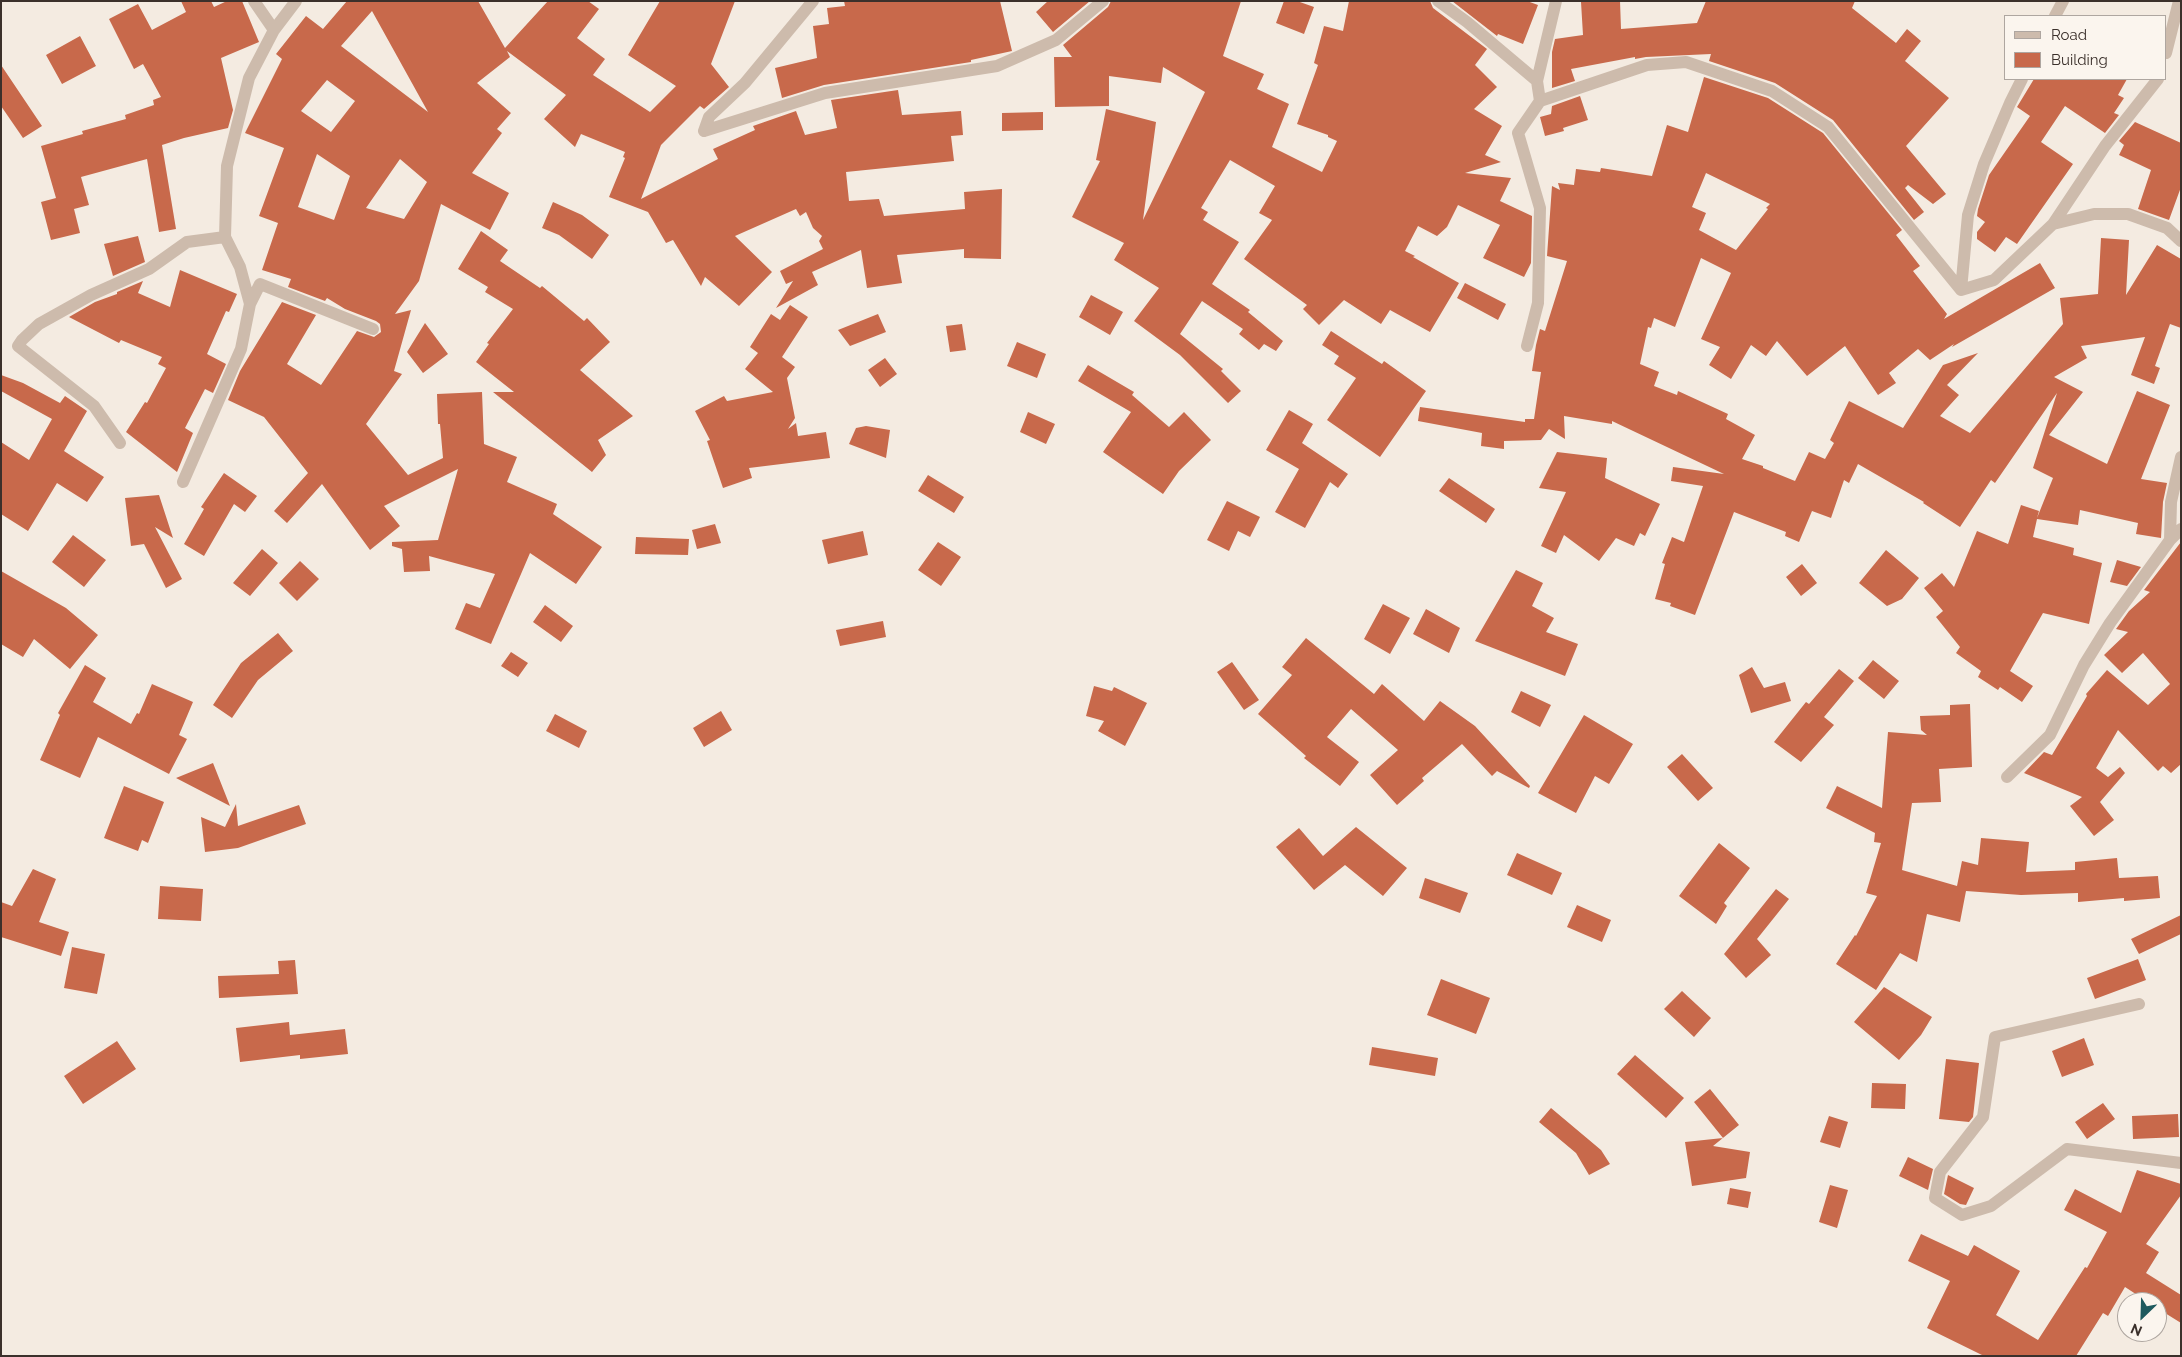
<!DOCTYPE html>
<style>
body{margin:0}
#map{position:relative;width:2182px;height:1357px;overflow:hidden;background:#f4ebe1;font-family:Raleway,sans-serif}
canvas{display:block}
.frame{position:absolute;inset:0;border:2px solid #3b302b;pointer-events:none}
.legend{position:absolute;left:2004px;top:15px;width:162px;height:65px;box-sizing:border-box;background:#fbf5ee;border:1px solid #aea6a0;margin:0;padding:6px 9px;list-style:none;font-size:15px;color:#3b302b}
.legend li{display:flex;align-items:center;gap:10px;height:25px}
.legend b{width:25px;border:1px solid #aea6a0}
.north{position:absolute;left:2117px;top:1292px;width:50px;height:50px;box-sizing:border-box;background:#fbf5ee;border:1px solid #aea6a0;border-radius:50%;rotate:204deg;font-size:14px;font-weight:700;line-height:20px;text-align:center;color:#3b302b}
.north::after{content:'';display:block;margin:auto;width:18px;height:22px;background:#1f5a5e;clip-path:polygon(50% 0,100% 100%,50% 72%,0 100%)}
</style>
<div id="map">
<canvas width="2182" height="1357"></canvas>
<div class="frame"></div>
<ul class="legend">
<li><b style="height:6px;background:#cdbbac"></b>Road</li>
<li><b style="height:14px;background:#c8694b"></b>Building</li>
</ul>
<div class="north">N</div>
</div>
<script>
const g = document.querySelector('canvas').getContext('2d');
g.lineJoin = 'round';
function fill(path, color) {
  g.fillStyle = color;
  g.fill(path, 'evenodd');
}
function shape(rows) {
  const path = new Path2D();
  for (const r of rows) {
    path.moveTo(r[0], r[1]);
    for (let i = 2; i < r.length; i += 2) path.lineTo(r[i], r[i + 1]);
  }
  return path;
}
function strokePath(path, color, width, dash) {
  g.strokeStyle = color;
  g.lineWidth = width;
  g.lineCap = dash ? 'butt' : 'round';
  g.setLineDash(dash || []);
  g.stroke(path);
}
fill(shape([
 [181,1,211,1,214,7,227,1,242,1,259,42,221,58,233,110,228,128,184,138,162,145,176,229,159,232,147,159,81,177,89,205,74,209,80,233,51,240,41,202,56,198,41,146,83,134,82,131,126,119,125,115,154,105,153,100,161,97,143,64,134,69,109,19,138,4,152,30,186,12],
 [347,1,478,1,505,48,548,1,588,1,599,9,577,38,605,59,593,75,650,112,676,86,628,55,660,1,735,1,711,64,729,87,704,109,700,106,661,145,641,199,718,159,713,149,755,130,753,126,796,111,805,135,837,128,831,100,898,90,902,115,961,111,963,135,951,136,954,161,846,172,849,201,879,199,884,216,965,209,964,192,1002,189,1001,259,964,258,964,249,897,255,902,283,867,288,861,250,812,272,818,285,776,308,793,281,786,284,780,271,823,249,819,241,822,236,813,228,806,212,800,216,796,209,735,236,772,272,739,306,705,277,701,286,673,240,666,243,648,212,609,197,625,158,623,157,625,152,581,134,575,147,544,119,566,95,507,51,510,57,477,83,511,113,497,129,502,133,472,173,509,193,490,230,441,204,419,281,395,314,411,310,394,371,402,374,366,424,408,475,443,458,440,424,438,424,437,394,482,392,484,444,517,457,507,482,557,504,553,514,602,547,576,584,530,553,491,644,455,629,466,603,480,608,495,574,429,556,430,571,404,572,402,549,392,546,392,542,438,540,458,469,384,506,400,526,370,550,322,484,287,523,274,511,308,473,264,417,228,400,240,371,282,302,316,315,287,364,321,385,357,331,374,337,381,332,380,324,376,321,345,309,327,298,325,301,288,287,291,279,262,270,278,223,259,216,284,148,245,133,282,59,276,54,306,16,323,29],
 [372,11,428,112,341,46],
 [327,80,355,101,331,132,301,111],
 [317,154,350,176,334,220,298,207],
 [400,159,427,182,404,219,366,208],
 [844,1,1000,1,1012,51,971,60,971,62,824,85,782,98,775,68,817,58,813,26,829,24,827,8,845,6],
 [1048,1,1090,1,1053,32,1036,12],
 [1111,1,1241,1,1223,56,1264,74,1257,89,1289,104,1272,147,1322,172,1337,141,1328,137,1328,135,1297,124,1318,65,1314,63,1324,26,1343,31,1349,1,1430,1,1433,8,1487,49,1475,65,1497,87,1474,109,1502,126,1485,155,1501,162,1465,173,1511,178,1500,201,1532,216,1531,263,1524,277,1483,258,1500,225,1458,205,1447,227,1437,236,1418,226,1405,251,1415,256,1413,257,1459,283,1430,332,1390,310,1381,324,1344,300,1319,325,1303,309,1307,305,1244,259,1272,220,1259,213,1275,186,1230,160,1201,208,1208,212,1203,220,1239,242,1212,284,1250,310,1248,312,1283,341,1276,351,1264,344,1259,350,1239,334,1243,329,1202,301,1180,334,1223,369,1221,371,1241,391,1228,403,1180,355,1134,321,1159,288,1114,260,1124,243,1072,217,1100,161,1096,160,1106,109,1156,122,1143,220,1205,92,1163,67,1161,83,1109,76,1109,106,1055,107,1054,57,1072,57,1063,45,1108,7],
 [1284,1,1297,1,1314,7,1304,34,1276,23],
 [1452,1,1527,1,1538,5,1523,44,1498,34,1497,36],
 [1620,1,1621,29,1697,23,1706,1,1855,1,1852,8,1896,43,1907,29,1921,41,1905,61,1949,98,1906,146,1946,194,1933,204,1908,185,1905,188,1924,212,1914,220,1833,120,1775,83,1709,61,1711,54,1646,57,1635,59,1635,57,1571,69,1575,81,1552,88,1552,52,1555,39,1583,35,1581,2],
 [80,36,96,66,62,84,46,55],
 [1,65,42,126,23,138,1,106],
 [1704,77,1768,98,1823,133,1902,230,1896,235,1920,266,1913,271,1947,314,1944,319,2040,263,2055,288,1952,347,1954,344,1930,360,1918,349,1889,373,1896,383,1878,395,1845,346,1807,376,1777,341,1766,356,1751,345,1731,379,1709,365,1720,347,1701,339,1731,273,1701,258,1675,327,1654,318,1651,328,1648,327,1640,364,1659,372,1654,386,1677,395,1678,391,1728,414,1726,419,1755,435,1742,459,1763,466,1763,468,1795,481,1809,452,1825,459,1834,443,1830,440,1849,401,1903,428,1943,365,1978,353,1947,385,1959,395,1940,416,1970,433,2063,324,2060,298,2098,294,2101,238,2129,240,2126,295,2157,245,2181,259,2181,328,2170,324,2155,366,2160,368,2154,384,2131,375,2145,337,2081,346,2087,358,2054,377,2083,392,2049,435,2107,464,2137,391,2170,405,2141,479,2167,483,2163,502,2161,538,2136,534,2138,523,2080,510,2078,525,2037,519,2033,537,2074,548,2073,555,2102,563,2089,624,2043,613,2010,671,2033,686,2022,702,2000,687,1998,690,1978,677,1981,671,1956,653,1960,647,1936,617,1943,611,1924,588,1942,573,1954,587,1977,531,2008,544,2021,505,2039,511,2037,518,2053,478,2033,468,2057,393,1995,483,1991,480,1960,527,1923,503,1924,502,1858,464,1849,483,1844,480,1831,518,1812,511,1799,542,1785,536,1786,532,1734,512,1695,615,1670,606,1671,603,1655,599,1665,564,1662,563,1672,537,1684,542,1703,486,1671,481,1673,467,1724,474,1612,421,1612,424,1564,416,1565,439,1549,429,1541,440,1504,441,1504,449,1481,446,1482,433,1418,421,1420,407,1525,422,1525,419,1534,419,1541,372,1532,371,1536,345,1540,329,1545,331,1567,261,1547,256,1552,186,1560,190,1558,183,1574,185,1576,169,1600,172,1601,168,1652,176,1667,125,1688,132],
 [1706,173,1770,204,1766,208,1768,209,1736,250,1699,230,1706,213,1692,207],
 [2034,79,2127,79,2118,95,2124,98,2114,113,2119,115,2105,133,2065,106,2041,142,2073,164,2017,244,2006,237,1995,252,1977,239,1977,232,1985,222,1977,216,1978,209,1989,175,2030,116,2017,107],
 [1580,96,1588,120,1563,128,1564,131,1545,136,1540,117,1551,114,1552,106],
 [1043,112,1043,130,1002,131,1002,113],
 [2135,122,2181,143,2181,187,2169,220,2138,209,2151,170,2119,155,2124,145,2119,141],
 [553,202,582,215,609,235,592,259,559,235,542,228],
 [481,231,508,250,500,261,540,288,542,286,584,321,587,318,610,342,580,370,633,416,598,440,606,455,592,472,493,392,514,392,476,362,489,344,487,343,513,309,485,292,488,287,458,269],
 [138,236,145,262,113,276,104,244],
 [180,270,237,294,229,312,226,311,207,354,226,364,213,393,205,389,185,428,193,433,177,472,126,432,145,402,147,403,166,368,158,364,162,357,121,340,119,343,69,317,95,302,117,294,117,292,143,281,138,293,170,307],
 [1465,283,1506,304,1498,320,1457,298],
 [1091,295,1123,312,1110,335,1079,317],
 [790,305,808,317,782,357,795,367,787,378,795,418,788,429,796,423,798,436,826,432,830,458,749,468,752,478,723,488,707,441,710,440,695,411,724,396,727,401,773,392,745,369,758,353,750,347,771,314,780,320],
 [878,314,886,332,850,346,838,330],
 [425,323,448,354,423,373,407,352],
 [962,324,966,350,950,352,946,326],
 [1331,331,1382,364,1384,361,1426,391,1380,457,1327,420,1356,378,1334,364,1339,356,1322,345],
 [1017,342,1046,354,1037,378,1007,366],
 [885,358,897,374,880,387,868,370],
 [1088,365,1134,392,1132,395,1169,427,1184,412,1211,440,1179,471,1163,494,1103,452,1131,412,1078,381],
 [1,375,23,383,60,403,65,396,87,411,64,451,104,477,87,502,57,483,28,531,1,514,1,442,29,460,52,419,1,391],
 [1289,410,1313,424,1302,443,1348,474,1338,488,1330,482,1305,528,1275,512,1299,469,1266,450],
 [1028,412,1055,424,1046,444,1020,432],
 [866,426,890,430,886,458,849,444,856,428],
 [1557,452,1607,458,1605,478,1660,504,1645,536,1640,533,1634,546,1616,538,1599,561,1564,535,1556,553,1541,546,1566,492,1539,488],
 [224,473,257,496,245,512,234,504,204,556,184,544,204,509,201,507],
 [928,475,964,497,954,513,918,491],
 [1449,478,1495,509,1486,523,1439,491],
 [159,495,173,538,155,527,182,579,166,588,144,544,131,546,125,498],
 [1227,501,1260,517,1250,537,1238,531,1229,551,1207,540],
 [715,524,721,543,697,549,692,530],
 [863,531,868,555,828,564,822,540],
 [73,535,106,560,84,587,52,562],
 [636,537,689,539,688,555,635,554],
 [938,542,961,557,941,586,918,570],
 [2181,542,2181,764,2171,773,2163,766,2158,771,2118,730,2096,768,2108,777,2120,767,2125,773,2100,802,2114,820,2094,836,2070,806,2082,797,2024,773,2044,752,2052,755,2087,696,2086,694,2107,670,2148,705,2170,684,2143,653,2122,673,2104,655,2128,632,2116,629,2129,611,2150,592,2144,590],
 [262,549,278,563,250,596,233,583],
 [1886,550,1919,578,1902,599,1887,606,1859,583],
 [2117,560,2141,567,2127,586,2110,582],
 [300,561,319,579,297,601,279,583],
 [1802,564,1817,583,1801,596,1786,577],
 [1516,570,1543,583,1532,606,1554,618,1546,632,1578,644,1565,676,1475,641],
 [1,571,66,608,98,635,70,669,34,639,23,657,1,644],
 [1383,604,1410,618,1390,654,1364,639],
 [545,605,573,626,561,642,533,622],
 [1426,609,1460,628,1449,653,1413,634],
 [883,621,886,637,840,646,836,630],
 [278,633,293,651,258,680,232,718,213,705,241,663],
 [1306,638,1374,694,1382,684,1424,721,1440,701,1475,726,1530,786,1529,788,1497,771,1492,776,1462,744,1422,778,1424,781,1397,805,1370,775,1398,750,1351,709,1327,737,1359,762,1340,786,1304,758,1306,756,1258,714,1292,675,1282,667],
 [511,652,528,663,518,677,501,666],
 [1873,660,1899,681,1884,699,1858,678],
 [1232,662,1259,700,1244,710,1217,672],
 [85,665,106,678,93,702,131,724,137,713,139,714,152,684,193,702,179,735,187,739,169,774,98,737,80,778,40,760,60,715,58,713],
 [1752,667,1764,688,1785,682,1791,701,1751,713,1739,675],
 [1839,669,1854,681,1824,717,1834,725,1801,762,1774,742,1806,702,1809,704],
 [1094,686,1112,691,1114,687,1147,703,1125,746,1098,731,1104,721,1086,716],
 [1521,691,1551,705,1540,727,1511,712],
 [1970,704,1972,767,1939,769,1941,802,1912,803,1902,870,1957,886,1962,861,1978,865,1981,838,2029,842,2026,872,2075,870,2075,862,2117,858,2119,878,2158,876,2160,898,2124,901,2124,898,2078,902,2078,893,2021,895,1966,891,1960,922,1927,914,1917,962,1900,953,1876,990,1836,964,1855,935,1856,936,1877,896,1866,893,1881,843,1874,842,1875,833,1826,808,1837,786,1882,808,1888,732,1927,735,1921,730,1920,716,1950,715,1950,705],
 [721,711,732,730,704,747,693,728],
 [555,714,587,731,579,748,546,731],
 [1584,715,1633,744,1609,784,1595,776,1576,813,1538,793],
 [1682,754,1713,788,1698,801,1667,767],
 [213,763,230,806,176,778],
 [124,786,164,802,148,843,142,840,138,851,104,838],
 [236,804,238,826,299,805,306,824,238,848,205,852,201,817,225,827],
 [1356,827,1407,868,1383,896,1345,865,1314,890,1276,847,1299,828,1323,856],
 [1719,843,1750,868,1724,903,1727,906,1716,924,1679,896],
 [1517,853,1562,873,1552,895,1507,875],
 [33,869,56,879,39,922,69,932,61,956,1,937,1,902,12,906],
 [1425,878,1468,893,1460,913,1419,898],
 [160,886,203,889,201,921,158,919],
 [1776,889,1789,899,1757,939,1771,955,1746,978,1724,954],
 [1577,905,1611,920,1602,942,1567,927],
 [2181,915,2181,934,2139,954,2131,939],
 [72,947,105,954,97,994,64,988],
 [2138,959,2146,980,2095,999,2087,978],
 [295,960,298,994,219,998,218,976,279,974,278,961],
 [1441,979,1490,998,1476,1034,1427,1015],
 [1884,987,1932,1017,1921,1035,1899,1060,1854,1022],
 [1682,991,1711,1018,1694,1037,1664,1009],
 [289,1022,290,1035,345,1029,348,1054,300,1059,300,1055,240,1062,236,1028],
 [2084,1038,2094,1065,2062,1077,2052,1051],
 [117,1041,136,1069,83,1104,64,1076],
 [1372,1047,1438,1058,1435,1076,1369,1065],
 [1635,1055,1684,1098,1666,1118,1617,1074],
 [1946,1059,1979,1063,1973,1117,1969,1122,1939,1119],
 [1872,1083,1906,1084,1905,1109,1871,1108],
 [1710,1089,1739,1125,1713,1146,1750,1152,1746,1178,1692,1186,1685,1142,1723,1138,1694,1102],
 [2103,1103,2115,1119,2087,1139,2075,1122],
 [1551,1108,1601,1150,1610,1164,1589,1175,1576,1153,1539,1122],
 [2178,1114,2179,1137,2133,1139,2132,1116],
 [1829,1116,1848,1122,1840,1148,1820,1142],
 [1908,1157,1933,1169,1928,1190,1899,1176],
 [2137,1170,2181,1184,2181,1195,2146,1244,2159,1252,2146,1273,2181,1295,2181,1323,2157,1308,2157,1302,2148,1302,2125,1287,2108,1316,2103,1313,2076,1356,1984,1356,1927,1328,1950,1281,1908,1261,1921,1234,1968,1256,1974,1245,2020,1271,1996,1315,2038,1340,2085,1267,2087,1268,2107,1232,2064,1210,2075,1189,2121,1213],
 [1948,1175,1974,1188,1966,1205,1960,1204,1944,1194],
 [1830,1185,1848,1190,1837,1228,1819,1222],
 [1730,1188,1751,1192,1748,1208,1727,1204]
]), '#c8694b');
strokePath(shape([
 [254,1,274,30],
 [1438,1,1467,22,1537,81],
 [2055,16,2063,1],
 [2166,53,2179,1],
 [1540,101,1647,65,1686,62,1772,91,1828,127,1961,290],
 [704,131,825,93,997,66,1056,40,1103,1],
 [704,131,709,117,745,83,813,1],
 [2053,224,2105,146,2158,79],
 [1961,290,1994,280,2053,224,2094,214,2128,214,2167,228,2181,241],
 [1961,290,1968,215,1984,164,2010,103,2022,79],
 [250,304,240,267,225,237,227,166,249,78,274,30,296,1],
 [1527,346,1538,303,1540,208,1518,133,1540,101,1537,81,1556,1],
 [120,443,94,406,18,346,22,340,39,324,91,295,149,269,187,242,225,237],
 [183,482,241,349,250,304,260,284,373,329],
 [2170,540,2171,502,2181,457],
 [2007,777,2050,735,2084,665,2110,623,2170,540,2181,529],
 [2139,1004,1995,1037,1983,1117,1940,1172,1935,1198,1962,1215,1991,1206,2067,1149,2181,1163]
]), '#cdbbac', 12);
</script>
